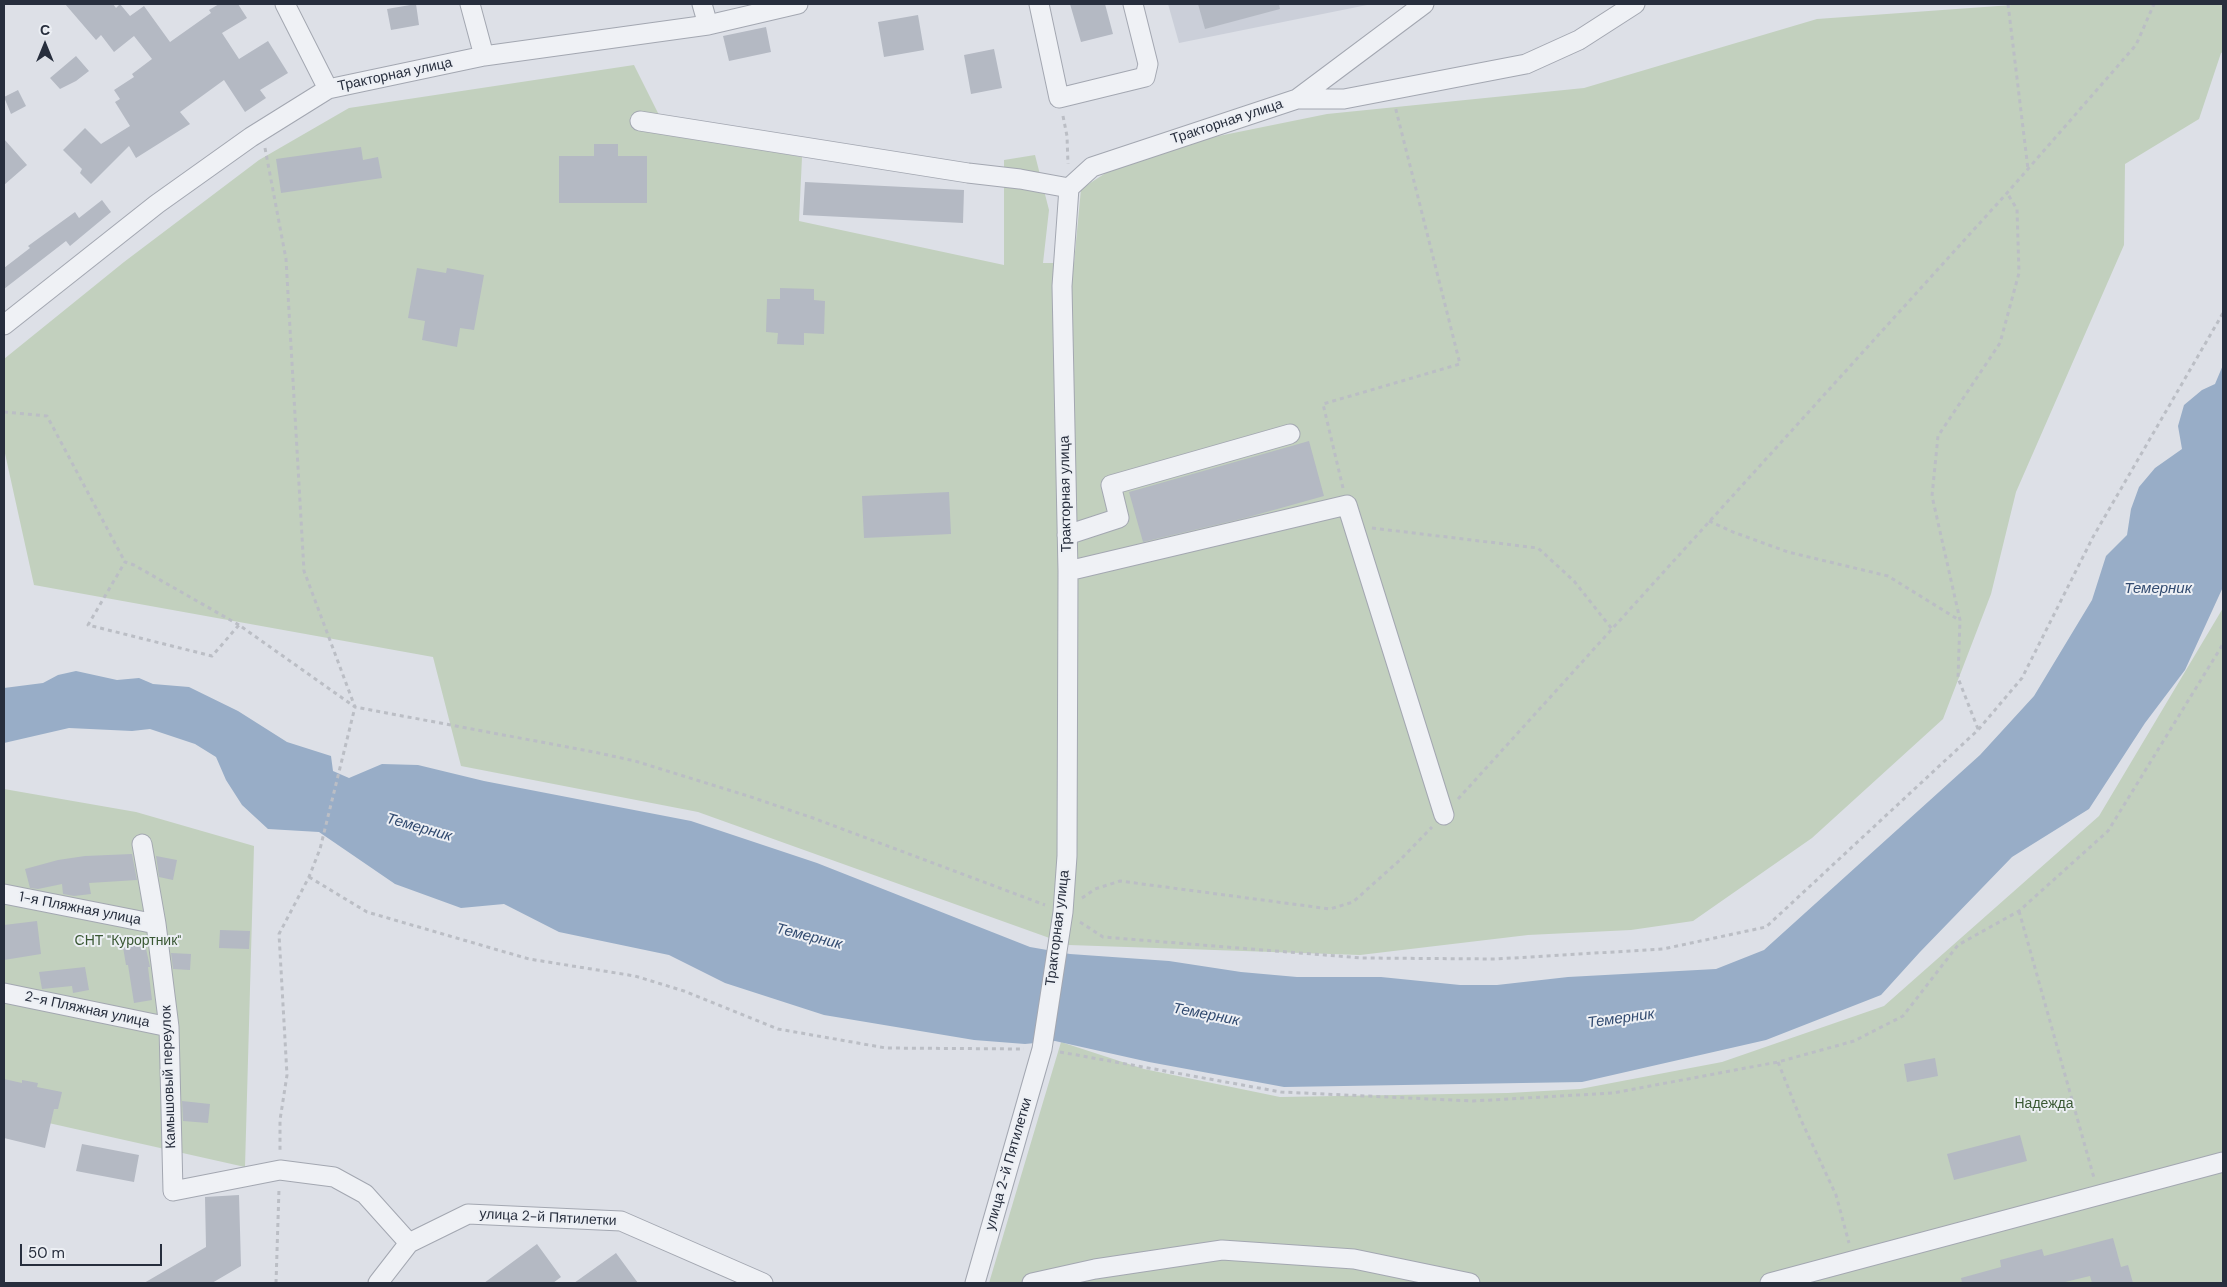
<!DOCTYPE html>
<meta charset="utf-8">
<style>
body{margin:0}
#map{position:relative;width:2227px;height:1287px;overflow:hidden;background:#dde0e7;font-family:"DM Sans",sans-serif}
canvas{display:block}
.frame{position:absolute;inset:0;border:5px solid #272e3d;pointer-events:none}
.north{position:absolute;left:20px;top:20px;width:50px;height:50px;-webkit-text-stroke:4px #eceff4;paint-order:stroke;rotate:0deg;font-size:14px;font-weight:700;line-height:20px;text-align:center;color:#272e3d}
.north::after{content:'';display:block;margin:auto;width:18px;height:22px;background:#272e3d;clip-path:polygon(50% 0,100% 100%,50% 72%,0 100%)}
.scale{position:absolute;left:20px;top:1244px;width:142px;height:22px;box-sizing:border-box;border:2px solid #272e3d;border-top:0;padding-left:6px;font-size:15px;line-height:18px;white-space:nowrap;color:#272e3d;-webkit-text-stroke:4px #eceff4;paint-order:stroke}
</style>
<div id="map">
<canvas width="2227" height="1287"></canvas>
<div class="frame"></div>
<div class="north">С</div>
<div class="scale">50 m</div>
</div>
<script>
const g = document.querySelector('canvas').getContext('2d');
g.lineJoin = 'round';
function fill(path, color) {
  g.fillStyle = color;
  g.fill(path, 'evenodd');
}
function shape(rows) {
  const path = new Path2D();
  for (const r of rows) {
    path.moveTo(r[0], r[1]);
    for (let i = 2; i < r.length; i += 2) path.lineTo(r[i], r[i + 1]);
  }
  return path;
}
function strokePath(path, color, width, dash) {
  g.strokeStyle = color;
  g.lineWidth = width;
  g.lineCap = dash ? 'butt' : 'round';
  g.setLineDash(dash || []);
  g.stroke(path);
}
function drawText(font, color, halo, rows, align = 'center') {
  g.font = font + ' "DM Sans",sans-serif';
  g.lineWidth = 4;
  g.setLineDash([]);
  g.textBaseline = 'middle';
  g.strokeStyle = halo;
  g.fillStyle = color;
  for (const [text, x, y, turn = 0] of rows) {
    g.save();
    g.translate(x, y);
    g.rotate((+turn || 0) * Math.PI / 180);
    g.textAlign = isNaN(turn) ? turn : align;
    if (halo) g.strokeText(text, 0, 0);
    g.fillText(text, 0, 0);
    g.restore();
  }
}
fill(shape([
 [1168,4,1372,4,1179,43]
]), '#cbcfd9');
fill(shape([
 [2026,4,2223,4,2223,52,2221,53,2199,119,2125,164,2124,245,2016,492,1991,594,1943,719,1812,838,1693,921,1631,930,1528,935,1360,955,1069,945,698,812,461,766,433,657,34,585,4,449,4,359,124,262,259,160,349,108,634,65,668,133,802,157,799,221,1004,265,1004,160,1035,155,1049,210,1043,263,1074,263,1081,189,1121,163,1194,141,1327,114,1584,88,1817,19],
 [2223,608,2223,1283,989,1283,1061,1042,1144,1069,1280,1097,1508,1093,1580,1089,1722,1062,1884,1006,2099,816],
 [4,789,136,812,254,846,245,1167,4,1113]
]), '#c2d0be');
fill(shape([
 [2223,365,2223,587,2185,670,2145,723,2089,809,2012,857,1920,952,1881,995,1766,1040,1582,1082,1284,1087,1149,1062,1055,1041,1025,1044,974,1040,824,1015,725,983,669,955,559,932,504,904,461,908,395,884,319,832,268,829,242,805,226,780,216,757,195,744,150,729,132,731,69,728,4,743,4,688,43,683,58,675,76,671,117,680,139,678,153,684,189,687,238,711,287,742,331,756,333,771,349,778,382,764,418,765,484,781,691,821,817,863,1030,947,1070,954,1169,961,1241,972,1297,977,1381,977,1460,985,1497,985,1568,977,1716,969,1764,950,1980,755,2034,696,2092,600,2106,556,2127,535,2131,509,2139,487,2155,468,2182,449,2178,426,2184,405,2202,390,2215,384]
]), '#98adc7');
fill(shape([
 [65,4,113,4,116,8,120,4,130,16,144,6,170,42,211,13,209,10,219,4,238,4,247,18,222,33,239,59,268,41,288,73,260,90,266,98,245,112,224,80,180,112,190,124,136,158,129,146,91,184,80,173,82,169,63,150,85,128,101,144,130,126,115,102,120,99,114,90,134,77,132,74,152,59,134,36,114,52,101,35,96,40],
 [416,4,419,25,391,30,387,9],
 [1070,4,1105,4,1113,34,1081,42],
 [1198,4,1279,4,1280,9,1205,29],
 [918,15,924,50,884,57,878,22],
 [766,27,771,52,729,61,723,36],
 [994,49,1002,88,971,94,964,55],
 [76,56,89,71,76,81,60,89,50,78],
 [18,90,26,106,11,114,4,97],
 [4,139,27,165,4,185],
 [594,144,618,144,618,156,647,156,647,203,559,203,559,156,594,156],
 [361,147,363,160,378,157,382,178,281,193,276,159],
 [805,182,964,190,963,223,803,215],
 [102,200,111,212,70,246,66,241,4,289,4,268,30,248,28,246,75,212,79,218],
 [417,268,446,273,447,268,484,275,474,330,460,328,457,347,422,340,425,321,408,318],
 [780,288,814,289,814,300,825,301,824,334,804,333,804,345,777,344,778,333,766,332,767,299,780,299],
 [1309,441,1324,496,1245,518,1143,542,1129,492],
 [949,492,951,534,864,538,862,496],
 [132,854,137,880,89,883,91,894,74,896,63,894,62,884,38,889,30,888,25,869,58,860,85,856],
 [156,856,177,860,173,880,159,877],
 [37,921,41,954,4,960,4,925],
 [220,930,250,931,249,949,219,948],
 [145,944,150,967,148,967,152,1000,134,1003,128,965,126,965,123,947],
 [171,953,191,954,190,970,173,969],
 [85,967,89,990,73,993,72,986,42,989,39,972],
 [1935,1058,1938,1076,1907,1082,1904,1064],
 [4,1079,22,1083,22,1080,38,1083,37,1087,62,1092,58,1109,54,1109,45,1148,4,1138],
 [182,1101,210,1104,208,1123,183,1121],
 [2020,1135,2027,1161,1954,1180,1947,1154],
 [82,1144,139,1155,134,1182,76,1171],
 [239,1195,241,1266,212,1283,144,1283,206,1247,205,1197],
 [2113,1238,2121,1267,2128,1265,2133,1283,2092,1283,2090,1276,2061,1283,1962,1283,1961,1278,2001,1267,2000,1260,2042,1249,2044,1256],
 [537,1244,561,1277,553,1283,484,1283],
 [616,1253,638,1283,574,1283]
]), '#b4b9c3');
const minor = shape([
 [285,4,328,89],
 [470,4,484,56],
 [702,4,708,25],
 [1039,4,1059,98,1145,77,1148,64,1133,4],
 [1297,99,1344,99,1526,64,1579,40,1635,4],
 [640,121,968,173,1020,179,1069,188],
 [4,325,157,204,251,137,328,89,484,56,708,25,798,4],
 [1067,535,1119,518,1111,485,1290,434],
 [1068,571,1347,505,1444,815],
 [142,844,156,924,169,1027,173,1191,280,1170,334,1177,365,1194,409,1243],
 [4,894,156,924],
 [4,993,169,1027],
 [378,1283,409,1243,468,1214,621,1221,763,1283],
 [975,1283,1042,1049,1063,912,1067,856,1068,571,1062,286,1069,188,1092,167,1297,99,1424,4],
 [1032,1283,1095,1269,1222,1250,1354,1259,1470,1283],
 [1770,1283,2223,1162]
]);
strokePath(minor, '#a3a7b1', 21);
strokePath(shape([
 [2008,4,2028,169],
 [1063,116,1067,136,1068,164],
 [265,148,286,259,304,571,355,707,320,849,309,877,279,934,287,1075,280,1120,280,1153],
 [4,412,47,416,125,562],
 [1343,488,1323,404,1460,364,1395,106],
 [1709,521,1733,532,1788,552,1888,576,1959,620],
 [1372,528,1538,548,1574,581,1612,629],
 [239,625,134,565,125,562,88,625,212,656,239,625,355,707,594,752,635,761,748,796,813,818,1045,905],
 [1978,729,1958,678,1960,620,1932,496,1938,436,2000,343,2019,273,2017,209,2007,193],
 [1458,799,2007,193,2136,45,2154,4],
 [309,877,367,912,529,959,635,976,684,991,778,1029,886,1048,1024,1049],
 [1082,898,1095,889,1120,881,1330,909,1353,902,1400,860,1432,827],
 [2019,911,2094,1178],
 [1080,922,1103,937,1362,958,1496,959,1663,949,1766,927,1978,730,2022,678,2093,537,2223,313],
 [1060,1052,1281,1092,1473,1101,1613,1093,1778,1062,1854,1041,1903,1016,1958,945,2019,911,2108,831,2223,644],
 [1778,1062,1801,1120,1836,1195,1849,1243],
 [276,1283,279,1189]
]), '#bbbec5', 3, [4, 4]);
strokePath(minor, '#eff1f5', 19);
drawText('14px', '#272e3d', '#eceff4', [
 ["Тракторная улица",395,75,-12],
 ["Тракторная улица",1227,122,-18],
 ["Тракторная улица",1066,494,-91],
 ["1-я Пляжная улица",80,909,11],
 ["Тракторная улица",1058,928,-83],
 ["2-я Пляжная улица",87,1010,12],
 ["Камышовый переулок",169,1077,-92],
 ["улица 2-й Пятилетки",1009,1164,-74],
 ["улица 2-й Пятилетки",548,1218,3]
]);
drawText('14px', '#3a5834', '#eceff4', [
 ["СНТ \"Курортник\"",128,941],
 ["Надежда",2044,1104]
]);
drawText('italic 15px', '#324b70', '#eceff4', [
 ["Темерник",2158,589],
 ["Темерник",419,828,16],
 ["Темерник",809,937,14],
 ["Темерник",1206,1015,11],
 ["Темерник",1621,1019,-8]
]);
</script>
